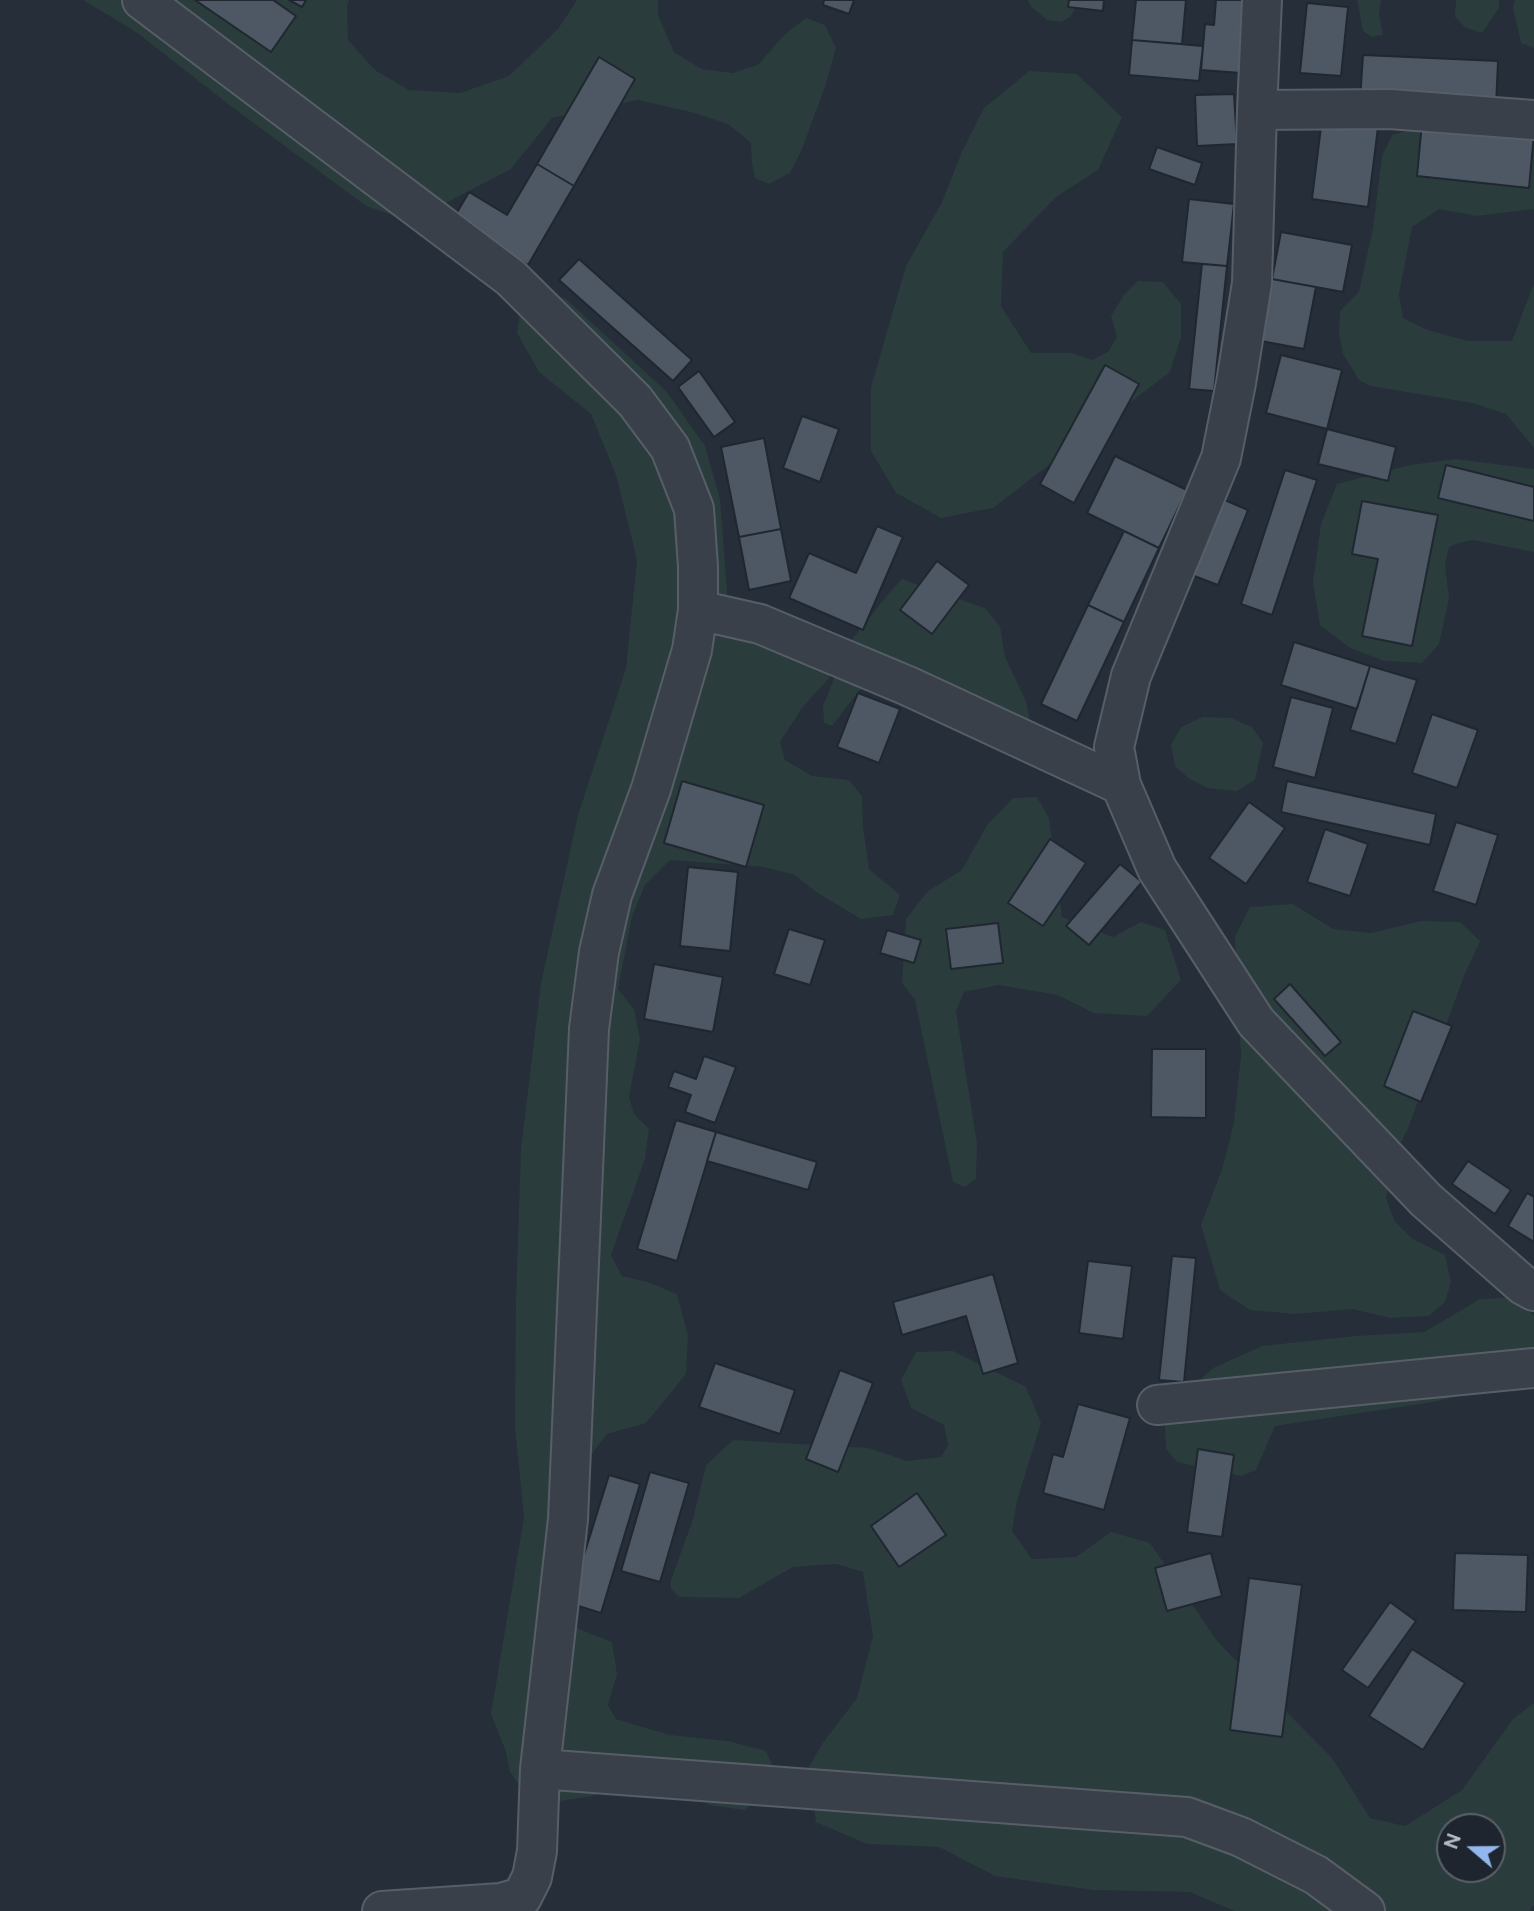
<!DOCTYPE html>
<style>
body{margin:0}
#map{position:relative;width:1534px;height:1911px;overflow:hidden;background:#252e39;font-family:Figtree,sans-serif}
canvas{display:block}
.north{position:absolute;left:1436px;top:1813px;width:70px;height:70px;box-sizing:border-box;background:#1e252e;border:2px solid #5a616a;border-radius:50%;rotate:290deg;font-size:19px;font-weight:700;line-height:28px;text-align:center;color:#b4bbc5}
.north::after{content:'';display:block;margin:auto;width:24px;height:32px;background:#92b7ec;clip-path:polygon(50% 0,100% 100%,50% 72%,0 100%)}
</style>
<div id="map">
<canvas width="1534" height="1911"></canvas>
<div class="north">N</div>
</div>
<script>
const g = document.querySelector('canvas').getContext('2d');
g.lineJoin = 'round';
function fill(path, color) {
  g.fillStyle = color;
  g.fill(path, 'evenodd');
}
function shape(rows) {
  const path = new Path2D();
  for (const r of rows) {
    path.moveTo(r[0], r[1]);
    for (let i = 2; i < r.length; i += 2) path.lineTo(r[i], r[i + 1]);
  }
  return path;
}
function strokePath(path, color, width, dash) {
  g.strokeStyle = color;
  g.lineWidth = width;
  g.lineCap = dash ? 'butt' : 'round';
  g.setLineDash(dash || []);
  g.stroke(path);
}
fill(shape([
 [83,0,349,0,347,5,348,40,375,70,409,90,460,93,509,76,558,29,577,0,658,0,658,15,674,52,702,69,732,73,758,65,784,35,806,18,825,25,836,48,825,87,802,149,790,173,769,184,755,178,752,163,751,143,728,124,695,113,638,100,552,118,511,169,446,203,393,215,366,206,232,107,136,32],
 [1028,0,1081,0,1070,17,1061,22,1047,20,1031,7],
 [1357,0,1381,0,1379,15,1383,35,1372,37,1363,31],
 [1456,0,1499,0,1499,8,1482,33,1466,28,1455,17],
 [1515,0,1534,0,1534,48,1521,43,1513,8],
 [1029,71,1077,74,1122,117,1098,170,1056,197,1003,252,1001,306,1031,353,1071,353,1092,360,1108,352,1117,337,1111,316,1124,295,1138,281,1163,282,1181,304,1181,337,1170,372,993,508,941,518,896,493,871,451,871,387,906,266,942,202,961,154,984,108],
 [1534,99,1534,209,1477,216,1439,209,1412,227,1399,294,1403,318,1428,330,1468,341,1512,341,1534,283,1534,448,1506,414,1472,403,1371,386,1359,380,1343,354,1339,334,1340,311,1359,292,1373,228,1382,156,1392,135,1513,100],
 [543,290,566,299,667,392,705,446,720,499,729,616,828,655,829,678,802,708,780,742,785,760,812,776,849,780,862,796,863,827,869,869,900,895,893,915,861,919,816,892,795,875,764,867,670,860,645,885,632,917,618,989,634,1009,640,1039,629,1097,634,1114,649,1129,645,1159,611,1255,622,1276,648,1282,677,1294,688,1335,686,1374,646,1423,607,1434,589,1458,568,1617,579,1629,612,1642,617,1674,608,1705,616,1719,670,1735,728,1741,766,1751,777,1776,774,1787,744,1810,709,1805,679,1786,636,1778,593,1796,560,1801,522,1789,510,1772,506,1752,491,1714,524,1517,515,1427,516,1299,521,1149,541,983,578,815,626,668,637,560,616,475,591,414,539,372,517,333,520,312],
 [1456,459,1534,469,1534,552,1473,540,1458,543,1449,547,1445,565,1449,598,1439,644,1422,663,1384,661,1350,648,1320,625,1313,582,1321,524,1337,484,1410,465],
 [902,579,985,608,1000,626,1005,657,1026,701,1032,729,862,687,832,726,824,723,823,706,848,644,890,592],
 [1203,717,1231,718,1252,727,1263,743,1255,780,1237,791,1207,788,1188,778,1175,766,1171,745,1181,727],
 [1037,797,1049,818,1062,917,1113,937,1141,922,1165,930,1181,980,1147,1016,1094,1013,1057,995,999,985,964,992,956,1011,977,1144,976,1179,965,1187,953,1182,915,1000,902,983,906,919,928,891,962,870,987,825,1013,798],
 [1293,904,1333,929,1371,933,1421,921,1460,922,1480,941,1464,976,1409,1126,1393,1161,1386,1198,1395,1222,1413,1239,1445,1255,1451,1282,1445,1302,1429,1316,1390,1318,1352,1309,1295,1314,1250,1310,1220,1290,1201,1225,1222,1169,1234,1123,1241,1055,1235,937,1250,907],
 [1515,1297,1534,1316,1534,1357,1512,1384,1433,1402,1275,1426,1256,1470,1241,1476,1177,1462,1166,1449,1165,1425,1199,1381,1213,1368,1262,1346,1355,1336,1424,1332,1480,1299],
 [953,1351,1026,1387,1041,1423,1017,1501,1012,1531,1032,1559,1076,1557,1111,1532,1150,1543,1218,1642,1332,1758,1370,1818,1405,1826,1462,1790,1513,1719,1534,1703,1534,1905,1530,1911,1234,1911,1190,1892,1093,1890,995,1876,939,1847,867,1844,816,1822,809,1767,822,1744,857,1698,873,1636,863,1572,836,1564,793,1567,739,1598,679,1597,671,1589,671,1580,693,1519,706,1465,733,1440,869,1448,907,1461,941,1457,948,1445,944,1425,911,1408,901,1380,916,1352],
 [1450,1827,1492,1827,1492,1869,1450,1869]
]), '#2a3c3c');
const building = shape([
 [195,0,273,0,296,16,271,52,195,0],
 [289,0,306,0,302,7,289,0],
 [824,0,854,0,849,14,823,5,824,0],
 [1069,0,1104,0,1103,11,1068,7,1069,0],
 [1136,0,1186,0,1182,44,1132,40,1136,0],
 [1216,0,1248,0,1241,73,1201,70,1205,24,1214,25,1216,0],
 [1307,3,1348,7,1341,76,1300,73,1307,3],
 [1132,40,1203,46,1199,81,1129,75,1132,40],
 [1363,55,1498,61,1496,107,1360,101,1363,55],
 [599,57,635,79,574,186,537,164,599,57],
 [1234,94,1237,144,1197,146,1195,95,1234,94],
 [1322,119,1378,127,1368,207,1312,199,1322,119],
 [1422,123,1534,134,1529,188,1417,176,1422,123],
 [1157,147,1202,163,1195,185,1149,169,1157,147],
 [537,164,574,186,528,265,452,221,469,192,507,215,537,164],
 [1189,199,1234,204,1227,266,1182,262,1189,199],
 [1281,232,1352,245,1343,292,1272,279,1281,232],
 [579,259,692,360,673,381,559,280,579,259],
 [1202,264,1227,266,1214,391,1189,389,1202,264],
 [1272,279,1316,287,1304,349,1261,341,1272,279],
 [1281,355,1342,370,1327,429,1266,413,1281,355],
 [1105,365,1139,384,1074,503,1040,484,1105,365],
 [699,371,735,422,714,437,678,387,699,371],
 [802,416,839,429,820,482,783,468,802,416],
 [1327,429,1396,447,1388,481,1318,464,1327,429],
 [764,438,781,529,739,537,721,447,764,438],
 [1115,456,1187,490,1159,548,1087,513,1115,456],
 [1446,465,1534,487,1534,521,1438,498,1446,465],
 [1285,470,1317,480,1272,615,1241,604,1285,470],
 [1220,498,1248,510,1218,585,1189,574,1220,498],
 [1362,501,1438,515,1412,646,1362,636,1378,559,1352,554,1362,501],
 [877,526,903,537,863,630,789,598,809,553,856,573,877,526],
 [781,529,791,581,749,590,739,537,781,529],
 [1124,531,1159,548,1124,622,1088,605,1124,531],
 [937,561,969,585,932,634,900,610,937,561],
 [1088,605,1124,622,1077,721,1041,704,1088,605],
 [1294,642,1370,666,1357,709,1281,685,1294,642],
 [1370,666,1417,680,1396,744,1350,730,1370,666],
 [858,693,900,709,879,763,837,747,858,693],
 [1291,697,1333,708,1315,778,1273,767,1291,697],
 [1432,714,1478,730,1457,788,1412,773,1432,714],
 [682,781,764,805,746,867,664,843,682,781],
 [1287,781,1436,814,1430,845,1281,812,1287,781],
 [1249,802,1285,828,1246,884,1209,858,1249,802],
 [1456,822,1498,835,1476,905,1433,891,1456,822],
 [1325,829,1368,844,1350,896,1307,882,1325,829],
 [1050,839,1086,863,1043,926,1008,903,1050,839],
 [1120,864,1142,882,1089,945,1066,926,1120,864],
 [688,867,738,872,730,951,680,946,688,867],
 [998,923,1003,963,951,969,946,929,998,923],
 [789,929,825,940,810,985,774,974,789,929],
 [887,930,921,940,914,963,880,953,887,930],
 [654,964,723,977,713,1032,644,1019,654,964],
 [1290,984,1341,1042,1325,1056,1274,999,1290,984],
 [1413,1011,1452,1026,1421,1102,1384,1086,1413,1011],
 [1152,1049,1206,1049,1206,1118,1151,1117,1152,1049],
 [704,1056,736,1067,715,1123,685,1112,691,1095,668,1087,674,1071,696,1079,704,1056],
 [676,1120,716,1132,677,1261,637,1249,676,1120],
 [716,1132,817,1162,808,1190,707,1161,716,1132],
 [1468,1161,1511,1190,1495,1214,1452,1184,1468,1161],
 [1527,1193,1534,1197,1534,1242,1508,1226,1527,1193],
 [1172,1256,1196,1258,1184,1382,1159,1380,1172,1256],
 [1088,1261,1132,1266,1123,1339,1079,1333,1088,1261],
 [993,1274,1018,1363,983,1374,966,1316,902,1335,893,1302,993,1274],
 [715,1363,795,1390,780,1434,699,1407,715,1363],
 [840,1370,873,1383,838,1472,806,1459,840,1370],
 [1078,1404,1130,1418,1104,1510,1043,1493,1053,1454,1063,1457,1078,1404],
 [1198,1449,1234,1455,1222,1537,1187,1532,1198,1449],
 [650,1472,689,1483,660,1582,621,1571,650,1472],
 [609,1475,640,1484,601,1613,569,1603,609,1475],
 [917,1493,946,1535,899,1567,871,1526,917,1493],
 [1211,1553,1222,1596,1167,1611,1155,1568,1211,1553],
 [1455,1553,1528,1555,1526,1612,1453,1610,1455,1553],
 [1249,1578,1302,1585,1282,1737,1230,1730,1249,1578],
 [1390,1602,1416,1621,1368,1688,1342,1670,1390,1602],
 [1412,1649,1465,1683,1423,1750,1369,1716,1412,1649]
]);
fill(building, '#4e5865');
strokePath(building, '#202730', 2);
const minor = shape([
 [142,0,511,278,635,401,670,448,694,509,698,567,698,610,692,650,651,789,612,895,599,952,589,1029,568,1519,540,1769,537,1851,532,1877,522,1897,501,1903,382,1911],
 [1262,0,1257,110,1252,283,1236,383,1221,458,1131,676,1114,747,1121,785,1157,869,1256,1022,1426,1200,1523,1285,1534,1291],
 [1257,110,1390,109,1534,120],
 [698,610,760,624,908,686,1121,785],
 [1157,1405,1534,1368],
 [540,1769,1187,1817,1241,1837,1316,1875,1365,1911]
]);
strokePath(minor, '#575e68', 42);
strokePath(minor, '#39404a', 38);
</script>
